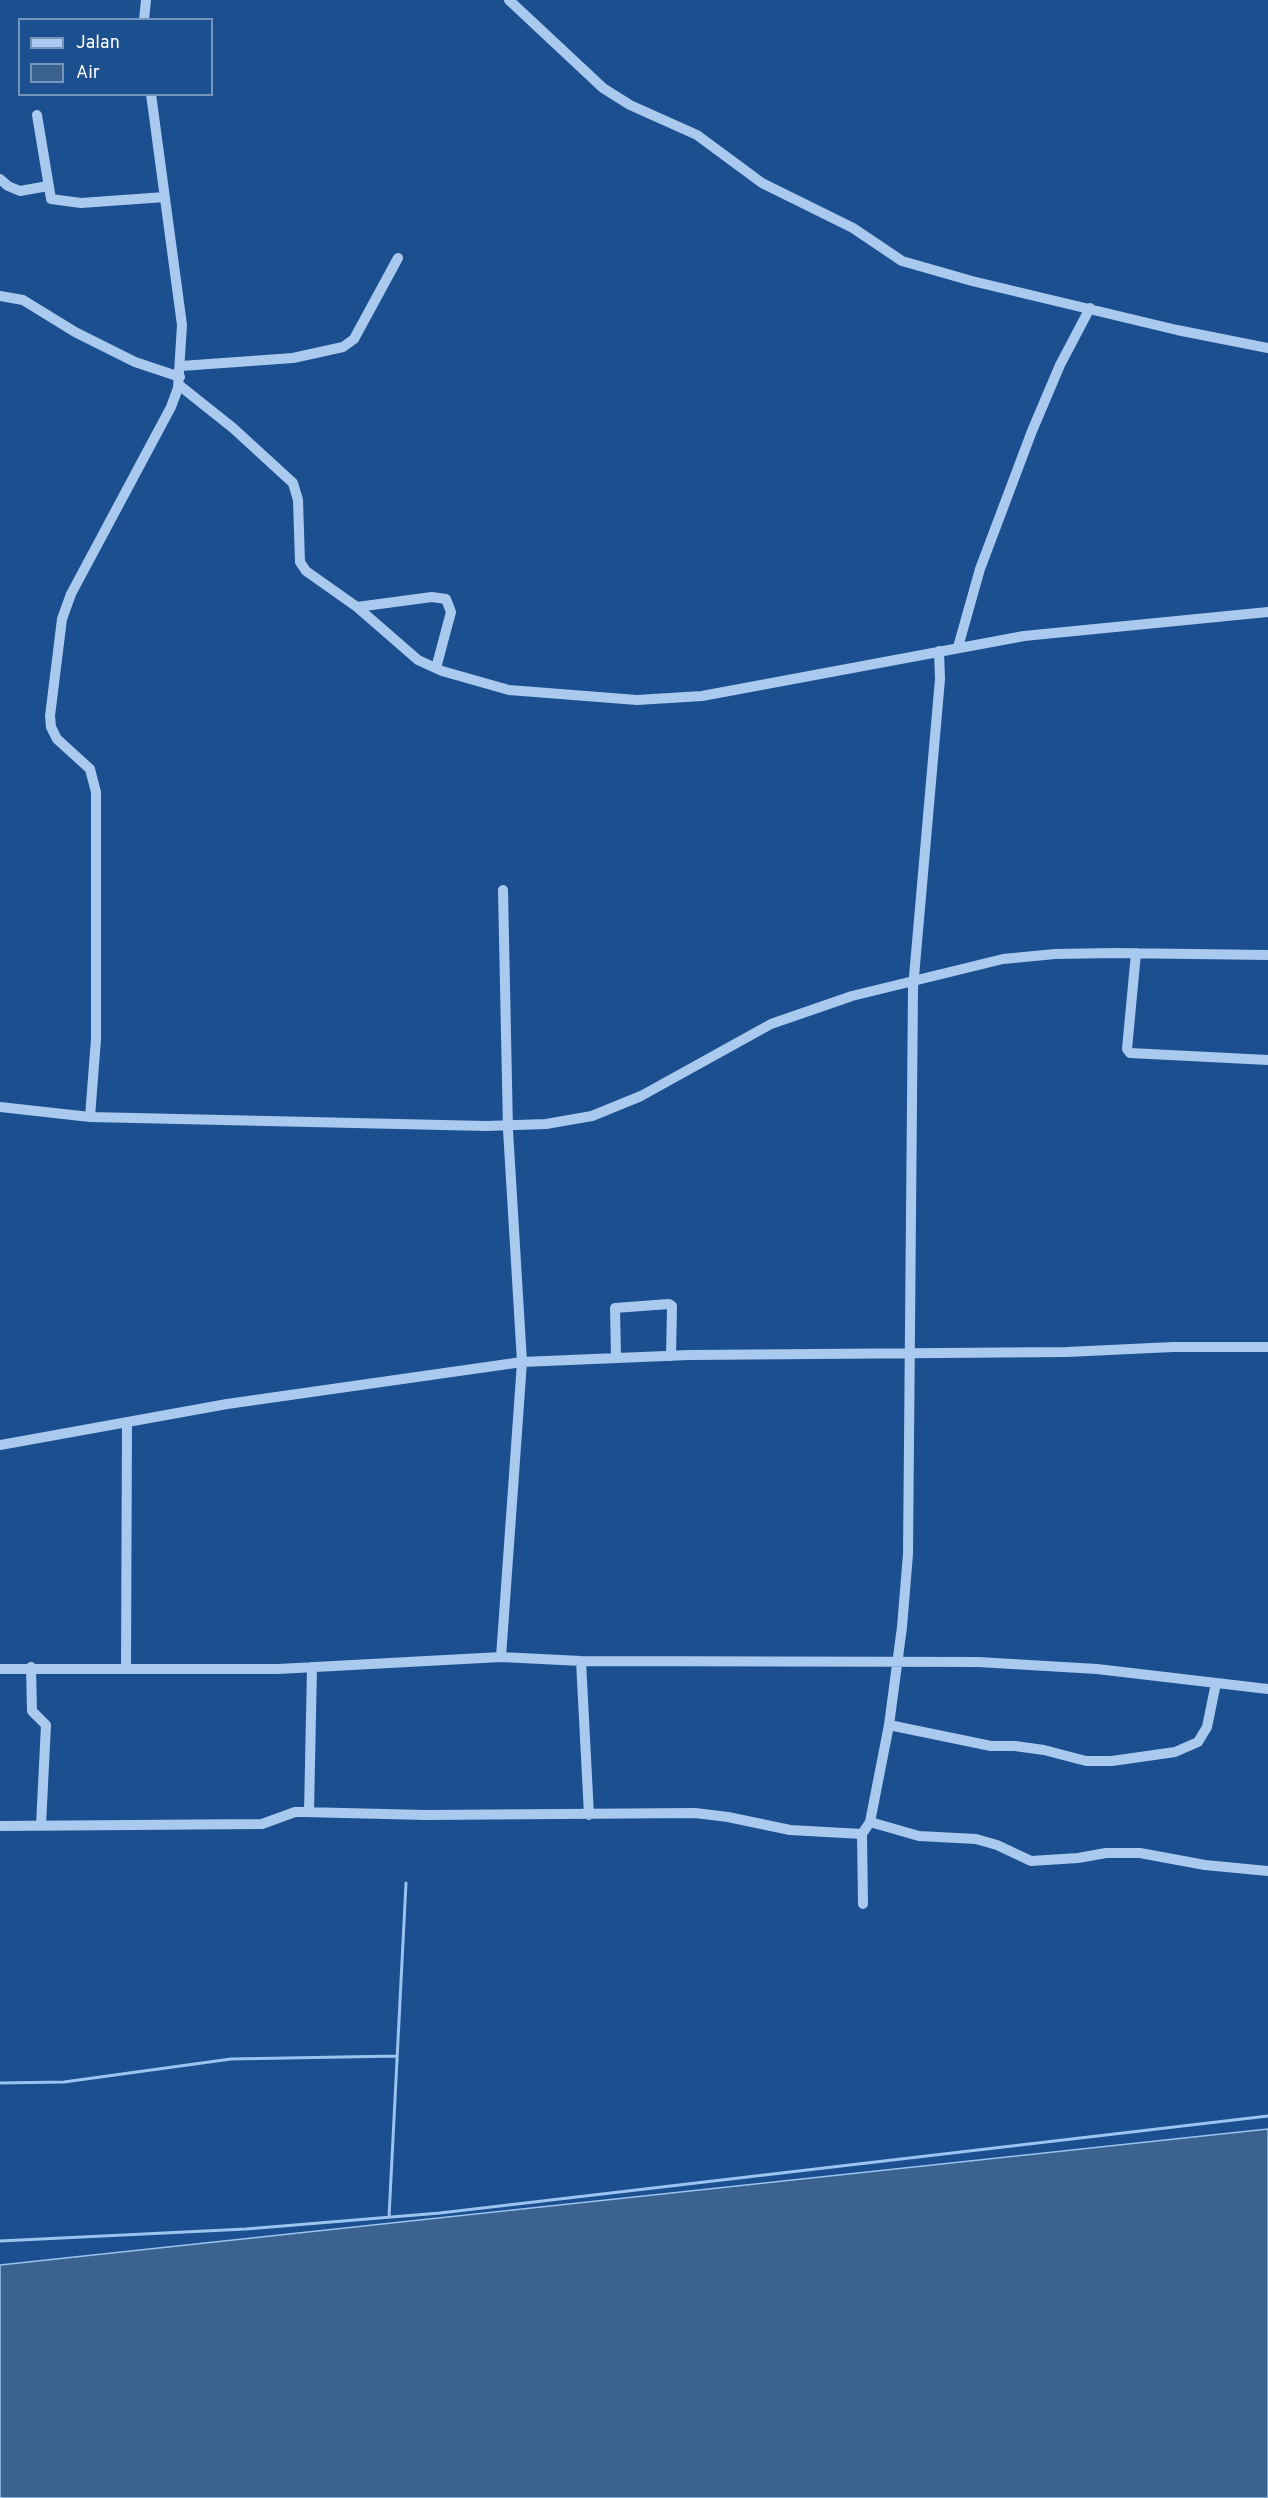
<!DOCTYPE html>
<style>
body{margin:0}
#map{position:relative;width:1268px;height:2498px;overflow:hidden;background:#1b4f8f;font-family:Overpass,sans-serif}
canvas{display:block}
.legend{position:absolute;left:18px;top:18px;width:195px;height:78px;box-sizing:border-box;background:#1b4f8f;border:2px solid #7695bc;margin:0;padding:8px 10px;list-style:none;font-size:18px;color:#fff}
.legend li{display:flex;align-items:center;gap:12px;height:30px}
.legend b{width:30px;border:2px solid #7695bc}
</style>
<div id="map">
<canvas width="1268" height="2498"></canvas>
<ul class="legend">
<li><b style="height:8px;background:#a9c9ee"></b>Jalan</li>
<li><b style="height:16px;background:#3c6290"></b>Air</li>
</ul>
</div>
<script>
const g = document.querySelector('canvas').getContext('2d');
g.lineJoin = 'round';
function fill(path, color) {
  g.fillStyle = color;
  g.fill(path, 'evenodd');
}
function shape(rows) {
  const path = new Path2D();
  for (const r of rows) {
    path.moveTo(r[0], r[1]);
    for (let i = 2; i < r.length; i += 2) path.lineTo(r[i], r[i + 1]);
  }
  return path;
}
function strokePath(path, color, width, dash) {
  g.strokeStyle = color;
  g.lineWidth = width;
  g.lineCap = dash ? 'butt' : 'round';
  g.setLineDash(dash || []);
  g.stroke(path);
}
const water = shape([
 [1268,2129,1268,2498,0,2498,0,2265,1268,2129]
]);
fill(water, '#3c6290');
strokePath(water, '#9cc4f0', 1.5);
strokePath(shape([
 [0,2083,64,2082,231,2059,397,2056],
 [389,2217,406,1883],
 [0,2241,246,2229,440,2213,1268,2116]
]), '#9cc4f0', 3);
strokePath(shape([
 [509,0,603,88,630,105,697,135,762,183,853,228,902,261,972,281,1177,330,1268,348],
 [144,20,146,0],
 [37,115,51,199,81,203,165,197],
 [0,179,8,186,20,191,48,186],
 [0,296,23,300,75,332,135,362,180,377],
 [181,366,293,358,343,347,354,339,398,258],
 [179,385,233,428,293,483,298,500,300,562,306,571,357,607,418,660,442,671,509,690,637,700,702,696,1024,636,1268,612],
 [357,607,432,597,446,599,451,612,436,668],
 [958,647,980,569,1032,431,1060,365,1090,308],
 [1136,953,1127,1049,1130,1053,1268,1060],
 [0,1107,90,1117,96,1039,96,792,90,769,57,739,51,727,50,716,62,619,71,594,171,407,178,388,182,325,151,94],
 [90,1117,486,1126,546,1124,592,1116,641,1096,771,1024,852,996,1003,959,1055,954,1116,953,1268,955],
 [616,1357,615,1308,669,1304,672,1306,671,1356],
 [0,1445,227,1404,522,1362,689,1355,1067,1352,1173,1347,1268,1347],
 [501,1657,522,1362,508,1130,503,890],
 [581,1661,589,1815],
 [31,1667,32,1711,46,1725,41,1825],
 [126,1668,127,1423],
 [0,1669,278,1669,501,1657,581,1661,978,1662,1097,1669,1268,1689],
 [889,1725,991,1746,1015,1746,1044,1750,1086,1761,1112,1761,1175,1752,1198,1742,1207,1727,1216,1683],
 [309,1812,312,1667],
 [870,1822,919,1836,976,1839,997,1845,1031,1861,1078,1858,1106,1853,1140,1853,1205,1865,1268,1871],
 [0,1826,262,1824,295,1812,303,1812,425,1815,695,1813,728,1817,790,1830,862,1834],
 [863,1904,862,1834,870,1822,889,1725,902,1627,908,1554,913,988,940,679,939,651]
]), '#a9c9ee', 10);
</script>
